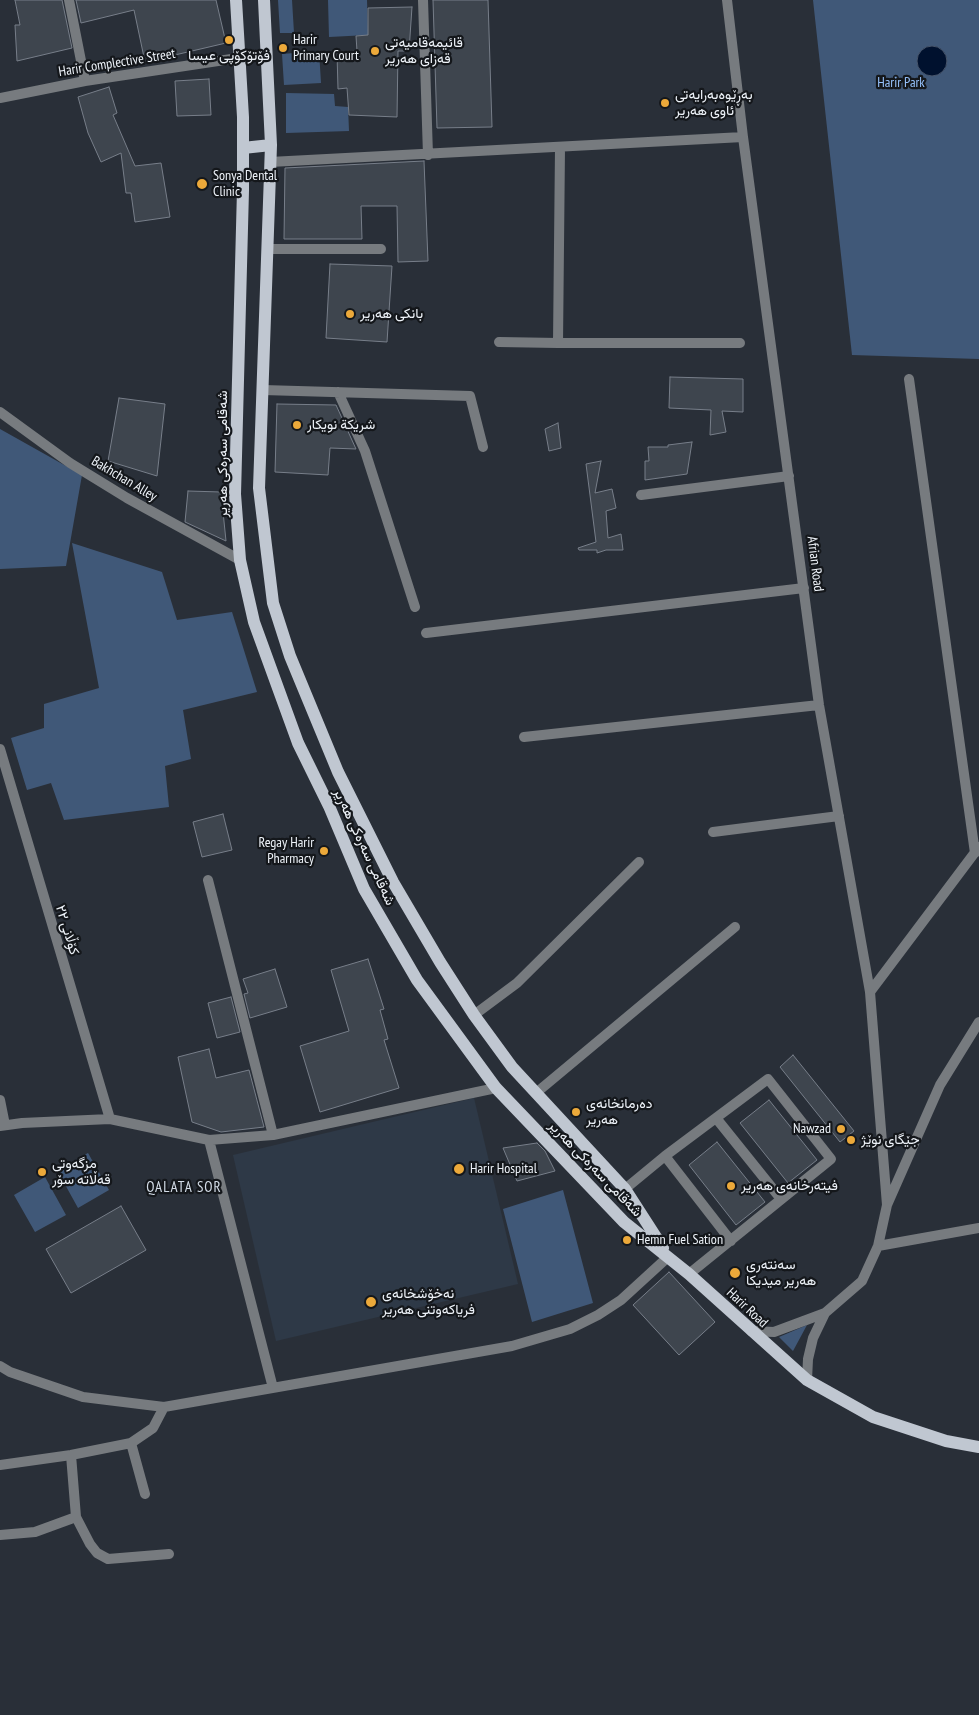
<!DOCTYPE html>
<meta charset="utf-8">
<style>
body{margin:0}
canvas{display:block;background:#292f38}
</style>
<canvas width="979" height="1715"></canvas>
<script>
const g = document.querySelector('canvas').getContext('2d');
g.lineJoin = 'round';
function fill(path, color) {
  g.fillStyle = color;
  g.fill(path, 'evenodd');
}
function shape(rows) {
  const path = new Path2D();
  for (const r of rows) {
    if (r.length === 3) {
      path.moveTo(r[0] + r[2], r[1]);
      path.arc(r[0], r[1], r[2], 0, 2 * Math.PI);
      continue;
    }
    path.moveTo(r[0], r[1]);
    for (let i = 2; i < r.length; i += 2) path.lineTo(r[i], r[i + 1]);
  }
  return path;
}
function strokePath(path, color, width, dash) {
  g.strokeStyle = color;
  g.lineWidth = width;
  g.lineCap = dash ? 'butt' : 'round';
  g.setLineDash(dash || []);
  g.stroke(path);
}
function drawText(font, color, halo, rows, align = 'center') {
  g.font = font + ' "PT Sans Narrow",Vazirmatn,sans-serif';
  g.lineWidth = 4.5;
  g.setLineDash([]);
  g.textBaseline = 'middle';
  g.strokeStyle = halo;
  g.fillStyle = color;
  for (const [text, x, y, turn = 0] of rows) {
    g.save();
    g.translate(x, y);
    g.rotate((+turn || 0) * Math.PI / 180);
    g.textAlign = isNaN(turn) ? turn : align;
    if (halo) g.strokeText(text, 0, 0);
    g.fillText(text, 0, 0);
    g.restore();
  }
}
fill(shape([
 [474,1098,518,1284,276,1341,233,1155]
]), '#2e3947');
fill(shape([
 [278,0,292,0,294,33,280,33],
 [328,0,367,0,368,35,329,37],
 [813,0,979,0,979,359,852,355],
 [319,51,321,83,284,85,282,54],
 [286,93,334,94,335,106,348,107,349,131,286,133],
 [0,429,82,475,66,566,0,569],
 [72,543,162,572,177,620,232,612,257,692,183,710,191,759,165,766,169,807,64,820,51,783,27,790,11,738,44,728,44,704,99,688],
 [88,1153,109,1190,78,1208,57,1170],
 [45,1177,66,1215,35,1232,14,1195],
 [563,1190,593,1303,532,1322,503,1209],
 [807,1325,793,1351,779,1337]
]), '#405878');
const water = shape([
 [932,61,15]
]);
fill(water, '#00112e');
strokePath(water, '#47556b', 1);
const building = shape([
 [15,0,62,0,72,48,17,61,15,25,20,25,15,0],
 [76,0,216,0,226,43,145,62,134,10,81,23,76,0],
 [433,0,488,0,492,127,437,128,433,0],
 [412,7,409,51,398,51,397,117,349,115,347,88,338,89,337,53,357,51,356,36,368,35,368,8,412,7],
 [209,79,211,115,177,116,175,81,209,79],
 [109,87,117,113,113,115,135,166,161,163,170,217,135,222,131,193,126,193,121,153,101,162,88,133,78,97,109,87],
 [424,161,428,261,398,262,397,206,361,206,362,239,284,239,285,168,424,161],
 [330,264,392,266,387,342,326,338,330,264],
 [670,377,743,379,743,412,722,411,726,432,710,435,711,410,669,408,670,377],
 [119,398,165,404,157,476,108,461,119,398],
 [277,404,336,405,356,449,330,448,328,475,275,472,277,404],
 [558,423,561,448,549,451,545,429,558,423],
 [692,442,687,474,645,480,645,461,649,461,648,447,668,447,668,445,692,442],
 [601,461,595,493,612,489,616,508,606,511,608,538,621,534,623,550,606,550,597,553,597,550,579,550,578,548,596,542,586,464,601,461],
 [188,491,221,492,226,541,185,522,188,491],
 [223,814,232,850,202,857,193,822,223,814],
 [368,959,384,1009,380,1010,388,1039,384,1040,399,1088,320,1112,300,1046,349,1031,331,970,368,959],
 [275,969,287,1007,250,1018,244,994,248,993,243,979,275,969],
 [231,997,240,1032,217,1038,208,1003,231,997],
 [209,1049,216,1078,249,1070,264,1127,221,1132,192,1122,178,1057,209,1049],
 [793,1055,854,1131,840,1142,780,1067,793,1055],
 [769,1100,817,1160,788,1183,740,1123,769,1100],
 [717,1142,765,1202,736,1225,689,1165,717,1142],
 [537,1143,545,1151,555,1171,517,1181,503,1148,537,1143],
 [121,1206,146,1250,71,1293,46,1249,121,1206],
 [669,1272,715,1322,679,1355,633,1305,669,1272]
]);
fill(building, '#3e454e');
strokePath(building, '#777e89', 1);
strokePath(shape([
 [69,0,85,81],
 [423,0,428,155],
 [0,98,85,81,238,58],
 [743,137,819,705,870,992],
 [560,148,558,343,740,343],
 [270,162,743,137,727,0],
 [267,249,381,249],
 [499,342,558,343],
 [909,379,975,853],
 [263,390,470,396,483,447],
 [338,392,365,451,415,607],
 [0,412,70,463,127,498,240,560],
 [641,495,789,476],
 [426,633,804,588],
 [524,737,819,705],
 [0,749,110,1119],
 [713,832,839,816],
 [208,880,273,1135],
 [474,1015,517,983,639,862],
 [536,1093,735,927],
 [0,1100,5,1125],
 [716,1118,781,1199],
 [0,1126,22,1123,110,1119,209,1140,273,1135,496,1088],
 [209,1140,273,1388],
 [665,1156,731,1241],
 [625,1189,665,1156,768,1079,831,1159,689,1274],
 [887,1205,870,992,979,847],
 [878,1246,979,1228],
 [825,1313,862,1281,878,1246,887,1205,940,1085,979,1022],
 [751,1331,774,1332,825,1313,813,1338,808,1359,807,1380],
 [0,1366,10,1372,83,1397,164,1407,512,1346,570,1329,598,1315,621,1300,668,1257],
 [131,1443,145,1494],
 [0,1465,71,1455,131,1443,153,1428,164,1407],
 [76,1517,90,1544,97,1553,108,1559,169,1554],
 [0,1535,35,1532,76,1517,71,1455]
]), '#777b7f', 10);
strokePath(shape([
 [236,0,243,117,243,190,235,494,240,560,254,622,298,743,329,806,364,889,417,980,496,1088,624,1222,689,1274,807,1380,873,1417,946,1441,979,1447],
 [264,0,271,145,259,488,273,603,290,656,338,772,393,882,440,962,474,1015,512,1067,625,1189,663,1248],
 [243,148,271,145]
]), '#c0c7d1', 12);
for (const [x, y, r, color] of [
 [229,40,5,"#eca93a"],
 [283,48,5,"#eca93a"],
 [375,51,5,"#eca93a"],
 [665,103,5,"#eca93a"],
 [202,184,6,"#eca93a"],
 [350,314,5,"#eca93a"],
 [297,425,5,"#eca93a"],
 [324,851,5,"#eca93a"],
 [576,1112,5,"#eca93a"],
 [841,1129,5,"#eca93a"],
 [851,1140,5,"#eca93a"],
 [459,1169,6,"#eca93a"],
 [42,1172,5,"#eca93a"],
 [731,1186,5,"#eca93a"],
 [627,1240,5,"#eca93a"],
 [735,1273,6,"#eca93a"],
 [371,1302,6,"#eca93a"]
]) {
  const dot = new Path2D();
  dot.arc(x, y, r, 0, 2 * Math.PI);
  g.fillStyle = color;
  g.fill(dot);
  strokePath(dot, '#14171b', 2);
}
drawText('14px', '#eef3f9', '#14171b', [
 ["Harir",293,40],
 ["Primary Court",293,56],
 ["قائیمەقامیەتی",385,43],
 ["قەزای هەریر",385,59],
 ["فۆتۆکۆپی عیسا",229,56,"center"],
 ["بەڕێوەبەرایەتی",675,95],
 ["ئاوی هەریر",675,111],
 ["Sonya Dental",213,176],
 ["Clinic",213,192],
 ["بانکی هەریر",360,314],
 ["شريكة نويكار",307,425],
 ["Regay Harir",314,843,"right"],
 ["Pharmacy",314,859,"right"],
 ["دەرمانخانەی",586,1104],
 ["هەریر",586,1120],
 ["Nawzad",831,1129,"right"],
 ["جێگای نوێژ",861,1140],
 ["مزگەوتی",52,1164],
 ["قەڵاتە سۆر",52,1180],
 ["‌Harir Hospital",470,1169],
 ["فیتەرخانەی هەریر",741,1186],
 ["Hemn Fuel Sation",637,1240],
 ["سەنتەری",746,1265],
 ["هەریر میدیکا",746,1281],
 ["نەخۆشخانەی",382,1294],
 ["فریاکەوتنی هەریر",382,1310]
], 'left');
drawText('14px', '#eef3f9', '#14171b', [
 ["Harir Complective Street",117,63,-9],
 ["شەقامی سەرەکی هەریر",223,454,-90],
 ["Bakhchan Alley",124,479,31],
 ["Afrian Road",815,564,83],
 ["شەقامی سەرەکی هەریر",364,847,65],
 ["کۆڵانی ٢٢",67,930,73],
 ["شەقامی سەرەکی هەریر",595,1169,46],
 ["Harir Road",747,1308,43]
]);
drawText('14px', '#96c2fc', '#14171b', [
 ["Harir Park",901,83]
]);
g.letterSpacing = '1px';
drawText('15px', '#d4dde8', '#14171b', [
 ["QALATA SOR",184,1188]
]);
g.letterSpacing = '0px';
</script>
